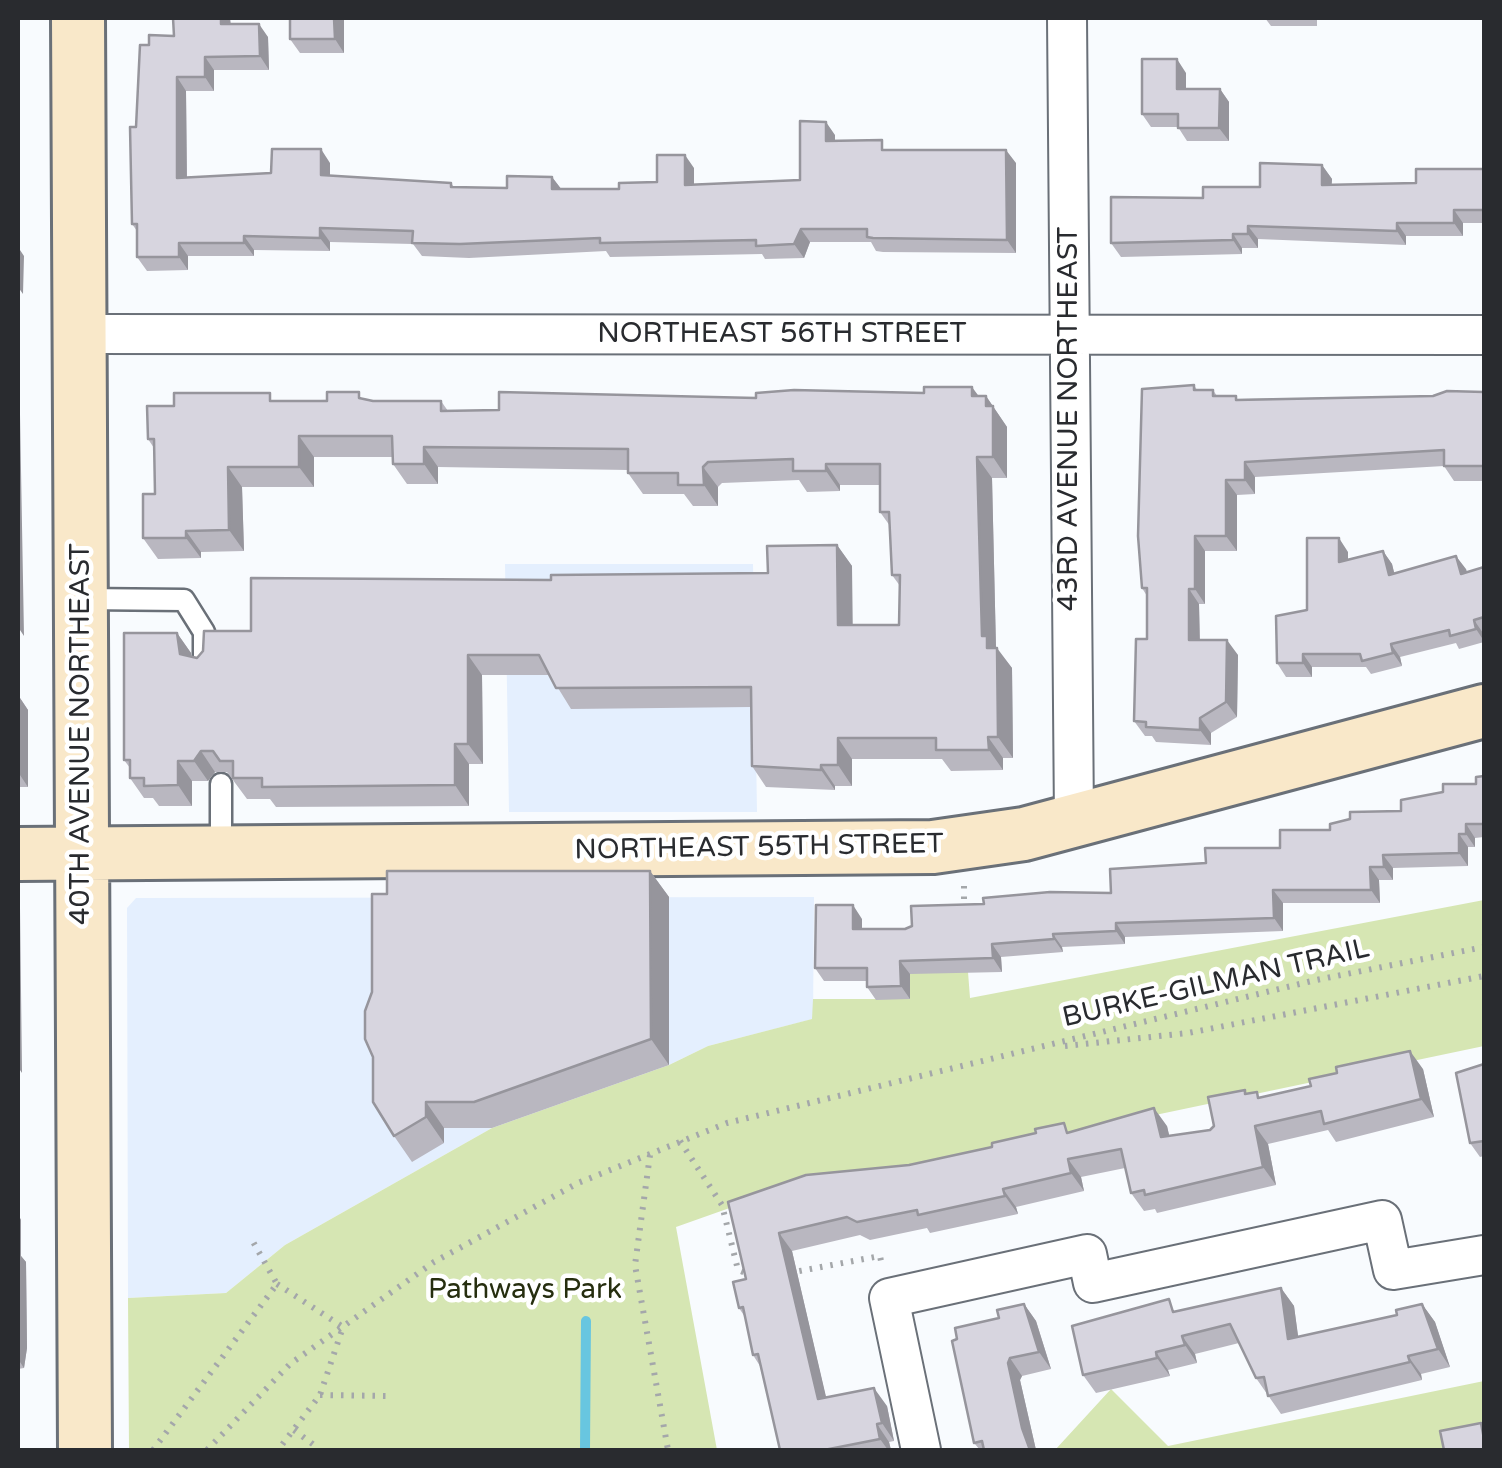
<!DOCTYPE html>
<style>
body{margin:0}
#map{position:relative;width:1502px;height:1468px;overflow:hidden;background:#f8fbfe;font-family:"Varela Round",sans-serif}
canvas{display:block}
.frame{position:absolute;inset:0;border:20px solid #292b2f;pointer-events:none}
</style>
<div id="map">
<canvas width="1502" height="1468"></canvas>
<div class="frame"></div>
</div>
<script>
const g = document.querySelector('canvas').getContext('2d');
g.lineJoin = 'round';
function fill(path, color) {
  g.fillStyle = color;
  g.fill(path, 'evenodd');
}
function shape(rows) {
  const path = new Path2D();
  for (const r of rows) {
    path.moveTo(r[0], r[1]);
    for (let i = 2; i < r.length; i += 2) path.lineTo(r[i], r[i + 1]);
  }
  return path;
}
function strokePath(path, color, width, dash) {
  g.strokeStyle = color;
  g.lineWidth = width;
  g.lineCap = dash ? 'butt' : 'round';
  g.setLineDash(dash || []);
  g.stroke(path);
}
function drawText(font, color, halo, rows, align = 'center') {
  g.font = font + ' "Varela Round",sans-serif';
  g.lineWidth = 9;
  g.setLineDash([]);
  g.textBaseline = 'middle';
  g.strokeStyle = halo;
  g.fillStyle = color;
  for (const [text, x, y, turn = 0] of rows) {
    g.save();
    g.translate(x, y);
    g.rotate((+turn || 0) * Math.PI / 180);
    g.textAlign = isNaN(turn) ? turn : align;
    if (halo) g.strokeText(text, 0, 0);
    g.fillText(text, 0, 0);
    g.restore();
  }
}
fill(shape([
 [505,564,753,564,757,812,509,812],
 [814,897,813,1019,708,1046,669,1065,492,1128,285,1245,226,1293,128,1298,127,908,136,898]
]), '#e4effe');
fill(shape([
 [1484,900,1484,1046,755,1199,676,1227,717,1450,129,1450,128,1298,226,1293,285,1245,492,1128,669,1065,708,1046,812,1019,813,999,910,999,910,973,968,972,970,998],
 [1484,1381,1484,1450,1055,1450,1111,1389,1168,1446]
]), '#d6e6b3');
strokePath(shape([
 [585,1450,586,1321]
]), '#68c6e0', 10);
const lane = shape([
 [82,599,184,600,204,632,204,659],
 [221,784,221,852]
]);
const street = shape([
 [1067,18,1074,820],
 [79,334,1484,335],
 [921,1450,889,1298,1087,1254,1093,1283,1382,1220,1393,1270,1484,1255]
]);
const secondary = shape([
 [78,18,85,1450],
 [18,854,933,847,1024,834,1484,711]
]);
strokePath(lane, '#6a7078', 25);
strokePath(street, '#6a7078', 42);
strokePath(secondary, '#6a7078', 58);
strokePath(shape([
 [964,886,964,910],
 [1065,1046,1188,1033,1484,976],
 [680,1141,722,1205,738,1270,748,1274],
 [650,1155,635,1265,668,1450],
 [789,1273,880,1256,882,1266],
 [277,1284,343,1327,320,1395,278,1450],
 [320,1395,389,1396],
 [294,1430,318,1448],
 [153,1450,277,1284,252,1240],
 [207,1450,290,1364,434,1262,578,1183,727,1123,1316,980,1484,947]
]), '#a4a7aa', 6, [2.5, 8]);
strokePath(lane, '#fff', 20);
strokePath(street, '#fff', 38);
strokePath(secondary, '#f9e8c9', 52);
fill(shape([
 [173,18,230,18,231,24,268,37,269,70,214,70,214,91,186,91,187,178,271,173,330,163,330,175,451,183,454,187,507,188,552,177,561,189,619,189,657,182,694,168,694,184,800,180,835,135,835,141,889,150,1016,163,1016,253,883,252,876,251,871,242,810,242,804,258,765,259,762,254,610,257,606,251,469,258,422,256,413,244,330,242,330,251,254,250,254,256,188,256,188,270,147,271,137,257,137,231,132,224,136,127,149,45,174,36],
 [290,18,344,18,344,53,300,53,290,39],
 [681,18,734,18,682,19],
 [808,18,873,18,873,20,810,20],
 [1265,18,1317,18,1317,26,1271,26],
 [1186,73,1186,89,1220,89,1229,102,1229,141,1187,141,1178,127,1151,127,1142,114],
 [1322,165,1332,179,1331,185,1416,183,1484,169,1484,223,1463,223,1463,236,1406,236,1406,245,1258,239,1258,248,1242,248,1242,254,1121,257,1111,243,1203,198,1260,187],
 [1194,385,1197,390,1213,390,1217,396,1238,399,1433,396,1484,392,1484,481,1454,481,1444,466,1255,477,1255,494,1237,495,1237,551,1205,551,1205,604,1199,604,1200,640,1238,655,1237,717,1211,733,1211,745,1156,742,1152,736,1145,736,1134,721,1147,639,1147,596,1142,588],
 [986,396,1007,427,1007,478,992,478,996,648,1012,668,1013,758,1003,758,1003,770,951,771,942,759,852,759,852,786,835,786,835,790,766,787,752,766,751,707,571,709,550,675,482,675,483,764,469,764,469,806,276,807,270,799,247,799,227,772,215,772,208,781,192,781,192,806,159,806,153,798,144,798,130,778,130,768,124,760,177,633,191,653,191,656,197,658,251,631,551,580,768,573,837,545,852,566,852,625,899,625,900,586,892,575,890,526,880,512,880,485,840,485,840,491,807,492,799,480,722,483,718,487,718,506,693,506,684,494,643,494,628,473,628,470,438,467,438,484,407,484,393,464,393,457,314,457,314,487,242,487,244,551,201,552,201,558,158,559,143,538,155,494,154,448,148,439,275,401,364,399,373,401,441,401,448,411,499,410,756,398],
 [1383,551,1392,564,1394,573,1466,569,1467,572,1484,568,1484,642,1459,649,1456,643,1400,657,1402,666,1371,674,1366,667,1312,667,1312,677,1286,677,1277,663,1307,610,1348,552,1348,559],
 [18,695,28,710,28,787,18,787],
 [1484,776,1484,837,1475,838,1475,847,1468,847,1468,866,1393,868,1393,880,1379,880,1380,903,1283,903,1283,931,1125,937,1125,944,1062,947,1063,952,1001,957,1002,972,910,974,910,999,876,1000,867,987,867,981,824,981,815,968,862,919,862,929,905,929,984,904,1111,893,1206,863,1280,848,1330,830,1401,811,1443,792,1476,784],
 [650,871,669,897,669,1065,492,1128,444,1128,444,1143,412,1162,394,1136,372,992,387,894],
 [1484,1064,1484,1156,1480,1157,1470,1143],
 [1423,1069,1434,1117,1336,1142,1328,1130,1268,1144,1276,1185,1157,1213,1155,1209,1144,1211,1131,1193,1125,1168,1081,1177,1084,1191,1016,1207,1018,1214,930,1233,927,1228,870,1240,860,1235,792,1251,826,1398,887,1406,894,1441,889,1442,891,1450,780,1450,760,1366,753,1355,745,1317,739,1308,746,1279,728,1202,1071,1132,1167,1126,1169,1136,1210,1130,1247,1094,1260,1097],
 [18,1214,21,1220,21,1256,26,1262,27,1348,24,1368,18,1369],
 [1281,1288,1294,1306,1298,1337,1397,1315,1422,1304,1435,1322,1450,1367,1421,1374,1422,1380,1281,1414,1256,1378,1239,1343,1195,1354,1197,1363,1168,1370,1170,1376,1096,1393,1083,1375,1178,1311],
 [1024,1304,1036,1321,1051,1369,1022,1376,1020,1380,1036,1450,980,1450,974,1443,957,1339]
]), '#b9b7c0');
fill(shape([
 [221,18,230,18,231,38,221,24],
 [334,18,344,18,344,53,335,39],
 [259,24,268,37,269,70,260,56],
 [205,57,214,70,214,91,205,77],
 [1177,59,1186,73,1186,102,1177,89],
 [177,77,186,91,187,192,177,178],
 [1220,89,1229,102,1229,141,1219,128],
 [826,122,835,135,835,155,826,141],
 [321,149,330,163,330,188,321,175],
 [1006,150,1016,163,1016,253,1007,240],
 [685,155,694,168,694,198,685,185],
 [1322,165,1332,179,1331,199,1322,185],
 [552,177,562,190,552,189],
 [1454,210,1463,223,1463,236,1454,223],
 [1397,223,1406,236,1406,245,1397,231],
 [1248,226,1258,239,1258,248,1248,234],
 [320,228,330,242,330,251,320,238],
 [801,229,810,242,804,258,794,244],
 [18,230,18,247,24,256,23,294,18,287],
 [1233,234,1242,248,1242,254,1233,240],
 [244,236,254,250,254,256,244,243],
 [179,243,188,256,188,270,179,257],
 [18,303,24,636,18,627],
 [972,387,986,406,986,396,1007,427,1007,478,993,457,972,396],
 [299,436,314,457,314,487,299,467],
 [424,447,438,467,438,484,424,464],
 [977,457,992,478,996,649,997,648,1012,668,1013,758,998,737,987,648,982,636],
 [1245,462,1255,477,1255,494,1245,480],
 [826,464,840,485,840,491,826,471],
 [228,467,242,487,244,551,229,530],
 [703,467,718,487,718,506,704,485],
 [1226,480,1237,495,1237,551,1226,536],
 [186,531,201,552,201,558,186,538],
 [1195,536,1205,551,1205,604,1195,589],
 [1339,538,1348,552,1348,575,1339,562],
 [837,545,852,566,853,645,838,625],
 [1383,551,1392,564,1398,588,1389,575],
 [1456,556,1466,569,1470,587,1461,574],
 [1189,589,1199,604,1200,655,1189,640],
 [1474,620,1483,633,1484,641,1476,629],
 [177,633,191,653,194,674,180,654],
 [1227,640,1238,655,1237,717,1226,702],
 [1391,644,1400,657,1402,666,1393,653],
 [1303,654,1312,667,1312,677,1303,663],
 [468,655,482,675,483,764,468,744],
 [18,695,28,710,28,787,18,772],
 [1200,718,1211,733,1211,745,1200,730],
 [988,737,1003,758,1003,770,989,750],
 [838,738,852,759,852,786,838,765],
 [455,744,469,764,469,806,455,785],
 [201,751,215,772,208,781,194,761],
 [178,761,192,781,192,806,178,785],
 [821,765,835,786,835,790,821,770],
 [1466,824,1475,838,1475,847,1466,834],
 [1459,834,1468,847,1468,866,1459,853],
 [1383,855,1393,868,1393,880,1384,867],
 [1370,867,1379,880,1380,903,1371,890],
 [650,871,669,897,669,1065,651,1039],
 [1273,890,1283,903,1283,931,1274,918],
 [18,905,20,908,22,1073,18,1067],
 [853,905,862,919,862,943,853,929],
 [1116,923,1125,937,1125,944,1116,931],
 [1053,934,1062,947,1063,952,1054,939],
 [992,944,1001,957,1002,972,993,958],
 [900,961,910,974,910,999,901,986],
 [1410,1051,1423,1069,1434,1117,1421,1099],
 [426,1102,444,1128,444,1143,426,1117],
 [1154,1108,1167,1126,1174,1155,1161,1137],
 [1255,1126,1268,1144,1276,1185,1263,1167],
 [1068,1159,1081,1177,1084,1191,1071,1173],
 [1003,1189,1016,1207,1018,1214,1005,1196],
 [18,1214,21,1220,21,1256,26,1262,27,1348,24,1368,18,1359],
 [779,1233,792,1251,831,1418,818,1399],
 [1281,1288,1294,1306,1301,1357,1288,1339],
 [1024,1304,1036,1321,1051,1369,1039,1352],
 [1422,1304,1435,1322,1450,1367,1438,1349],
 [1182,1336,1195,1354,1197,1363,1185,1345],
 [1156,1352,1168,1370,1170,1376,1157,1358],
 [1408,1356,1421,1374,1422,1380,1410,1362],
 [1010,1358,1022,1376,1020,1380,1036,1450,1030,1450,1022,1428,1008,1363],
 [874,1388,887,1406,894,1441,882,1423],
 [877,1424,889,1442,891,1450,888,1450,880,1439]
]), '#96959c');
const building = shape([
 [173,18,221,18,221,24,259,24,260,56,205,57,205,77,177,77,177,178,271,173,272,149,321,149,321,175,451,183,451,187,507,188,507,176,552,177,552,189,619,189,619,183,657,182,657,155,685,155,685,185,800,180,800,121,826,122,826,141,882,140,882,150,1006,150,1007,240,873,238,867,237,867,229,801,229,794,244,756,246,756,240,600,243,600,238,460,244,412,243,413,231,320,228,320,238,244,236,244,243,179,243,179,257,137,257,137,224,132,224,130,127,136,127,140,45,149,45,149,35,174,36,173,18],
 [290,18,334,18,335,39,290,39,290,18],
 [1142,59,1177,59,1177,89,1220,89,1219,128,1178,128,1178,114,1142,114,1142,59],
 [1260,163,1322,165,1322,185,1416,183,1416,169,1484,169,1484,210,1454,210,1454,223,1397,223,1397,231,1248,226,1248,234,1233,234,1233,240,1111,243,1111,197,1203,198,1203,187,1260,187,1260,163],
 [1194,385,1194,390,1213,390,1213,396,1236,396,1236,400,1433,396,1447,391,1484,392,1484,466,1444,466,1444,450,1245,462,1245,480,1226,480,1226,536,1195,536,1195,589,1189,589,1189,640,1227,640,1226,702,1200,718,1200,730,1146,727,1146,722,1134,721,1136,639,1147,639,1147,588,1142,588,1138,536,1142,389,1194,385],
 [924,387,972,387,972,396,986,396,986,406,993,406,993,457,977,457,982,636,987,636,987,648,997,648,998,737,988,737,989,750,936,750,936,738,838,738,838,765,821,765,821,770,752,766,751,687,556,688,539,655,468,655,468,744,455,744,455,785,262,787,262,778,233,778,233,761,220,761,213,751,201,751,194,761,178,761,178,785,144,786,144,778,130,778,130,760,124,760,124,633,177,633,180,654,197,658,203,651,204,631,251,631,251,578,551,580,551,575,768,573,767,546,837,545,838,625,899,625,900,575,892,575,889,512,880,512,880,464,826,464,826,471,793,471,793,459,708,462,703,467,704,485,678,485,678,473,628,473,628,449,424,447,424,464,393,464,392,436,299,436,299,467,228,467,229,530,186,531,186,538,143,538,143,494,155,494,154,439,148,439,147,406,174,406,174,393,270,393,270,401,327,401,327,392,359,392,359,398,373,401,441,401,441,411,499,410,499,392,756,398,756,393,794,390,924,393,924,387],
 [1307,538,1339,538,1339,562,1383,551,1389,575,1456,556,1461,574,1484,567,1484,617,1474,620,1476,629,1450,636,1449,630,1391,644,1393,653,1362,661,1360,654,1303,654,1303,663,1277,663,1276,616,1307,610,1307,538],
 [1484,776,1484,824,1466,824,1466,834,1459,834,1459,853,1383,855,1384,867,1370,867,1371,890,1273,890,1274,918,1116,923,1116,931,1053,934,1054,939,992,944,993,958,900,961,901,986,867,987,867,968,815,968,816,905,853,905,853,929,905,929,912,926,911,906,984,904,983,898,1050,892,1111,893,1110,869,1206,863,1205,848,1280,848,1280,830,1330,830,1330,824,1350,819,1350,812,1401,811,1401,800,1443,792,1443,784,1476,784,1476,777,1484,776],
 [387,871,650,871,651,1039,474,1102,426,1102,426,1117,394,1136,373,1102,373,1057,365,1039,365,1011,372,992,372,894,387,894,387,871],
 [1410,1051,1421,1099,1324,1124,1321,1111,1255,1126,1263,1167,1145,1195,1144,1190,1131,1193,1121,1149,1068,1159,1071,1173,1003,1189,1005,1196,918,1215,917,1210,857,1222,847,1217,779,1233,818,1399,874,1388,882,1423,877,1424,880,1439,824,1450,780,1450,758,1354,753,1355,743,1307,739,1308,733,1282,746,1279,728,1202,806,1175,909,1165,992,1147,992,1143,1036,1133,1035,1129,1064,1123,1067,1133,1154,1108,1161,1137,1210,1130,1214,1126,1208,1097,1245,1090,1245,1094,1257,1092,1258,1098,1311,1086,1309,1079,1337,1073,1336,1067,1410,1051],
 [1484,1064,1484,1144,1484,1141,1470,1143,1456,1073,1484,1064],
 [1281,1288,1288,1339,1397,1315,1396,1310,1422,1304,1438,1349,1408,1356,1410,1362,1268,1396,1264,1377,1256,1378,1230,1324,1182,1336,1185,1345,1156,1352,1157,1358,1083,1375,1072,1326,1169,1299,1173,1312,1281,1288],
 [1024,1304,1039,1352,1010,1358,1008,1363,1022,1428,1030,1450,984,1450,982,1441,974,1443,952,1341,957,1339,955,1328,999,1318,997,1310,1024,1304],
 [1481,1423,1484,1439,1484,1450,1444,1450,1440,1431,1481,1423]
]);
fill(building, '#d7d5df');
strokePath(building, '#96959c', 2.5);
drawText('28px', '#292b2f', '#fff', [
 ["NORTHEAST 56TH STREET",782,335],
 ["43RD AVENUE NORTHEAST",1070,419,-90],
 ["40TH AVENUE NORTHEAST",82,734,-90],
 ["NORTHEAST 55TH STREET",759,848,-1],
 ["BURKE-GILMAN TRAIL",1216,984,-13]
]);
drawText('28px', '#262e0f', '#fff', [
 ["Pathways Park",525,1291]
]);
</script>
